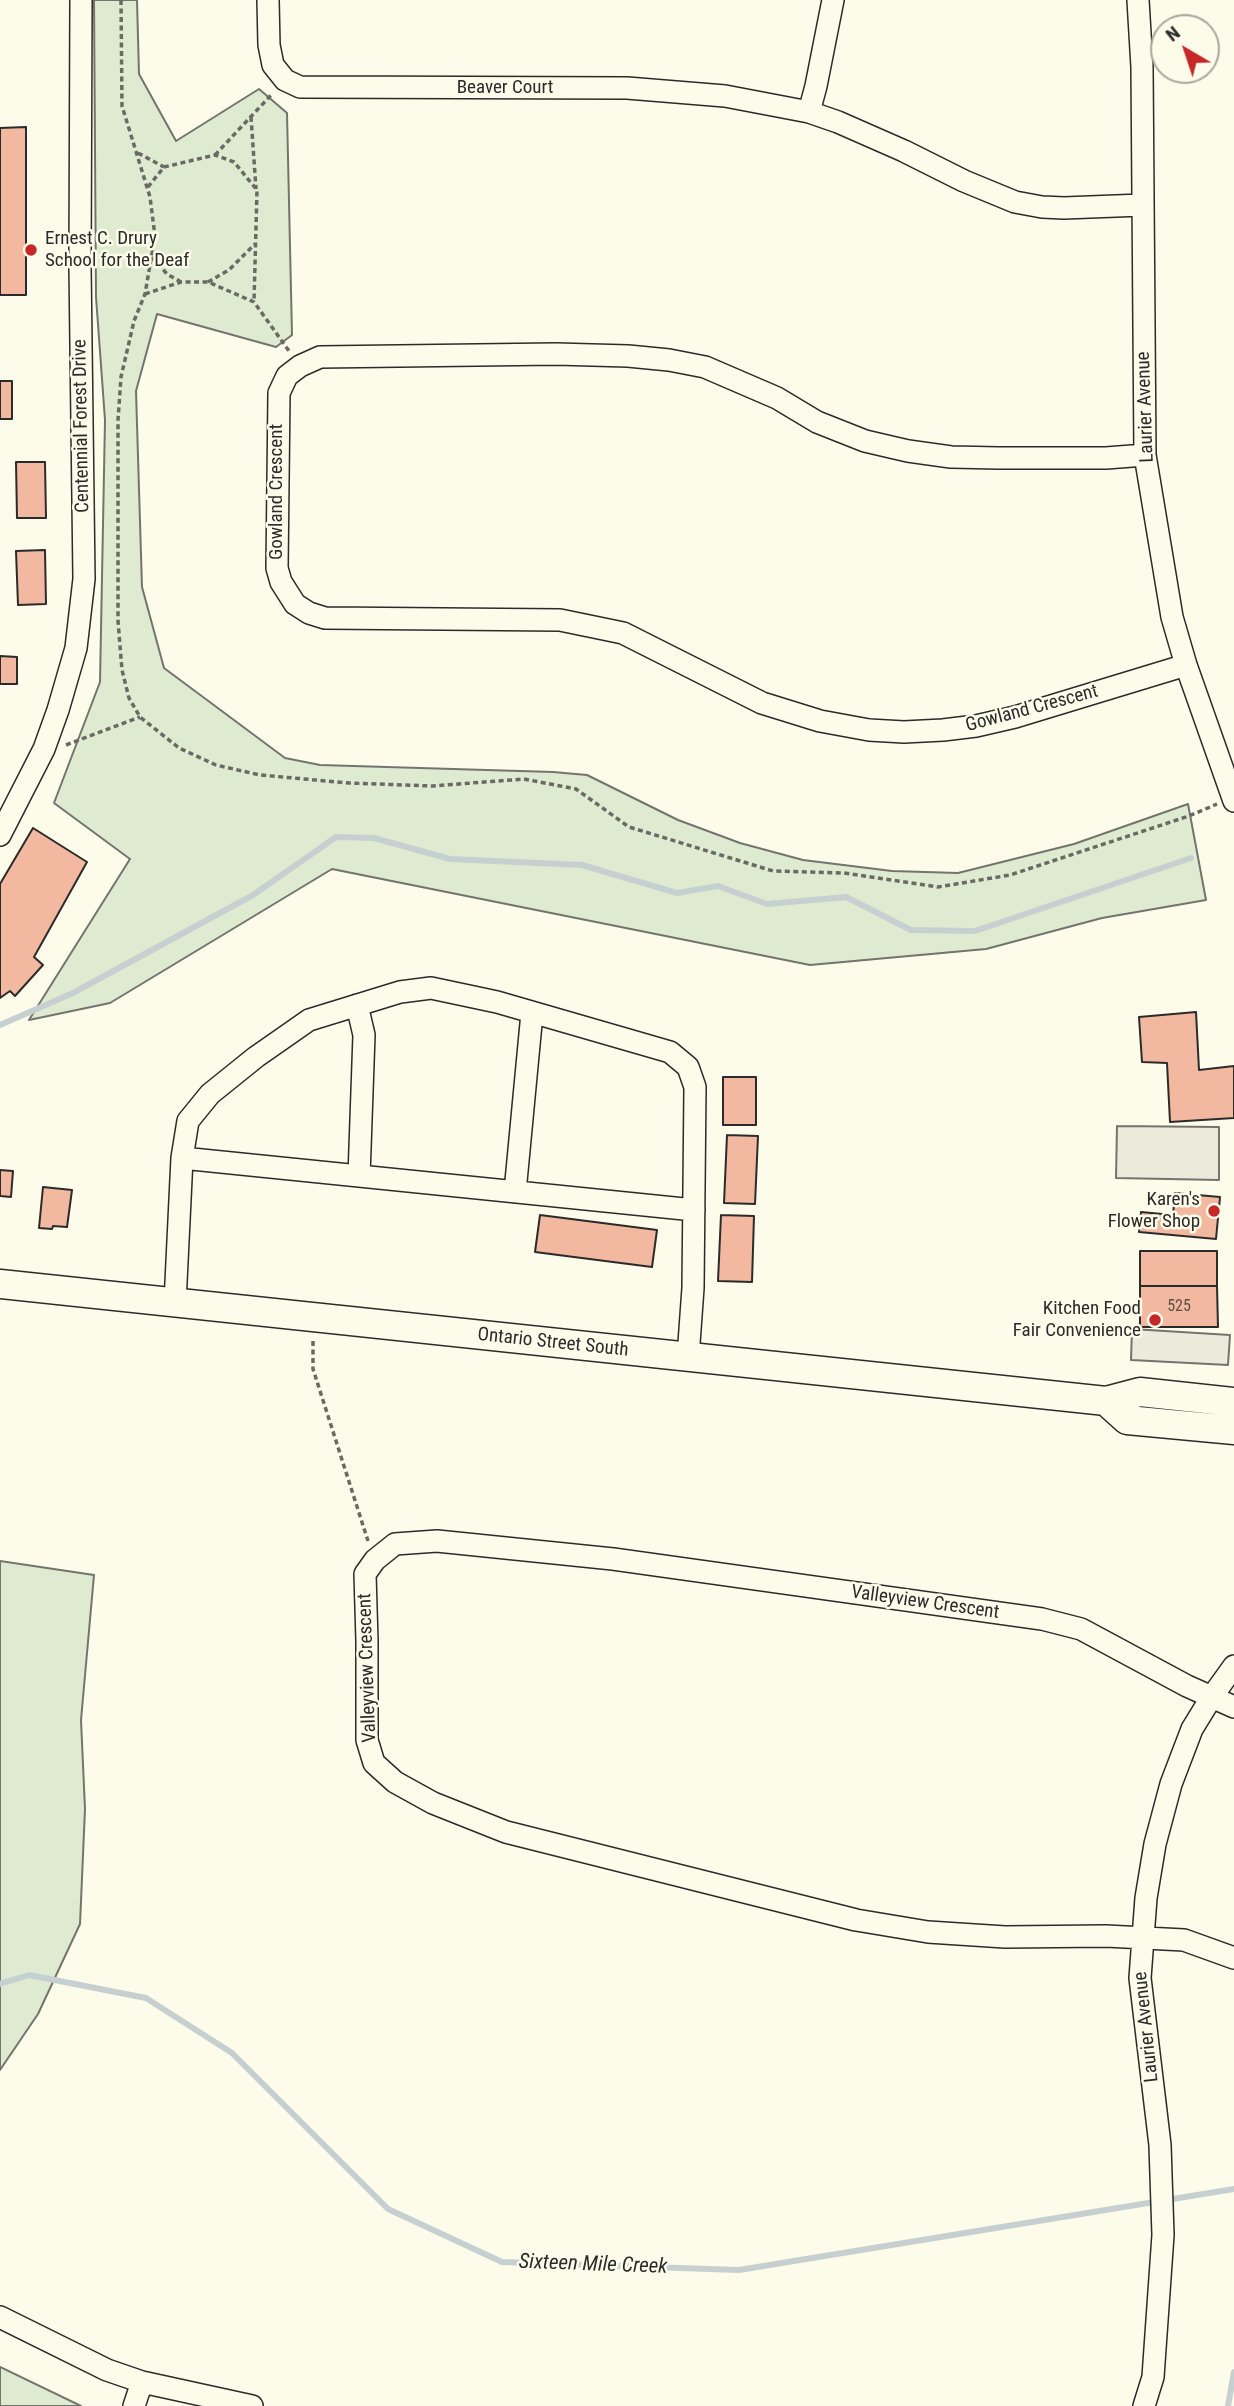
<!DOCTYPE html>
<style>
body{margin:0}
#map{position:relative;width:1234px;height:2406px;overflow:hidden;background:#fdfbea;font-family:"Roboto Condensed",sans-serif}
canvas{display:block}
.north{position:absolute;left:1150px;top:14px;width:70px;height:70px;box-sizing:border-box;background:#fdfbea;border:2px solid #a9a89e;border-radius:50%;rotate:321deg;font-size:19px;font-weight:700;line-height:28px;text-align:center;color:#2b2b2b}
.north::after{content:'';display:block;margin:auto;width:24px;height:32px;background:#c62828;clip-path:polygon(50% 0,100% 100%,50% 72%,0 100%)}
</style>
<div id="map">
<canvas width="1234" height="2406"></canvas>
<div class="north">N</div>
</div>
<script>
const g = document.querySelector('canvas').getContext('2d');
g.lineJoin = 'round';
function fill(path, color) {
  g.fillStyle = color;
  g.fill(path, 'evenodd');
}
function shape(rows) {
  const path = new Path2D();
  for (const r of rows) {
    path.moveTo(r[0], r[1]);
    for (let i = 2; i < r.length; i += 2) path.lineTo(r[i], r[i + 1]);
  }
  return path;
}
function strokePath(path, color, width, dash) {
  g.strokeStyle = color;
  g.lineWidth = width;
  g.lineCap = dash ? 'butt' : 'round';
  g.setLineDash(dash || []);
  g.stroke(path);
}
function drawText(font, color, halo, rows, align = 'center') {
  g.font = font + ' "Roboto Condensed",sans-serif';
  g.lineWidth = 5;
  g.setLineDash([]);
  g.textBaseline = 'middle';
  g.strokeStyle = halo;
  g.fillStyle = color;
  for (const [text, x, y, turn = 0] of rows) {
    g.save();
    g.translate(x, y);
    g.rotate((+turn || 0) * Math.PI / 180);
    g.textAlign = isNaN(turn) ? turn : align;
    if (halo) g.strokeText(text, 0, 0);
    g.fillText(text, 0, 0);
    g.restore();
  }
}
const green = shape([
 [94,0,137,0,139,74,176,141,259,89,287,113,292,335,276,347,157,314,136,391,142,587,164,668,285,758,320,765,553,772,587,775,678,820,740,843,803,860,892,871,958,873,1074,844,1188,804,1206,900,1102,918,986,949,810,965,332,869,110,1003,29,1020,130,859,54,803,100,682,105,420,96,297,94,0],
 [0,1561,94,1575,81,1720,85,1809,80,1924,38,2014,0,2070,0,1561],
 [0,2367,81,2406,0,2406,0,2367]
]);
fill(green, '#deebd1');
strokePath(green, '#74746e', 2);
const parking = shape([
 [1117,1126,1219,1127,1219,1180,1116,1178,1117,1126],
 [1132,1329,1230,1335,1228,1365,1131,1360,1132,1329]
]);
fill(parking, '#eceadb');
strokePath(parking, '#74746e', 2);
strokePath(shape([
 [0,1025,73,993,253,895,336,837,374,838,450,859,582,865,677,893,718,886,767,904,846,897,911,930,975,931,1191,858],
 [0,1984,29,1975,146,1998,232,2053,388,2209,502,2262,739,2270,1234,2189],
 [1228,2406,1234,2372]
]), '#c7d0d0', 6);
const building = shape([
 [26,127,26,295,0,295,0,128,26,127],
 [0,381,12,381,12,419,0,419,0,381],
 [16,462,45,462,46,518,17,518,16,462],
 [45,550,46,604,18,605,16,551,45,550],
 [0,656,17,657,17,684,0,684,0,656],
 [33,828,87,862,34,957,43,965,15,996,10,991,0,998,0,884,33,828],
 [1196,1012,1199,1070,1234,1066,1234,1118,1170,1122,1167,1063,1142,1062,1139,1017,1196,1012],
 [723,1077,756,1077,756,1125,723,1125,723,1077],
 [727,1135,758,1136,755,1204,724,1203,727,1135],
 [0,1170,13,1171,11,1197,0,1196,0,1170],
 [43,1187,72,1190,67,1227,53,1226,52,1229,39,1228,43,1187],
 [1175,1193,1220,1197,1216,1239,1139,1232,1141,1212,1173,1215,1175,1193],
 [540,1215,657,1230,652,1267,535,1252,540,1215],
 [721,1215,754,1216,752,1282,718,1281,721,1215],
 [1140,1251,1217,1251,1217,1286,1140,1286,1140,1251],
 [1140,1286,1217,1286,1218,1327,1140,1327,1140,1286]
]);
fill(building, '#f2b8a0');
strokePath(building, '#2b2b2b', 2);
const minor = shape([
 [268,0,269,45,273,65,285,80,300,87,627,88,725,96,809,112,838,122,904,151,964,181,1015,202,1042,207,1064,208,1142,205],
 [1138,0,1142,67,1145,455,1172,617,1186,665,1234,801],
 [809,112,816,86,833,0],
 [1145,455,1106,458,999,458,951,457,908,451,865,441,817,422,777,398,705,367,669,360,628,356,556,354,320,357,300,366,287,376,279,393,277,568,281,582,295,604,309,613,325,618,560,620,623,633,762,703,820,721,869,730,904,732,943,730,976,726,1015,717,1186,665],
 [0,835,44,749,58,710,76,648,84,579,80,266,81,0],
 [357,1005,364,1035,359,1176],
 [182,1158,694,1210],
 [515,1192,532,1013],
 [175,1303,182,1158,188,1121,210,1094,256,1057,309,1020,400,992,431,988,497,1002,670,1052,688,1067,695,1087,693,1288,688,1357],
 [1234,1707,1187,1686,1081,1629,1042,1619,613,1559,437,1541,395,1544,375,1560,365,1574,367,1641,367,1740,374,1763,395,1782,433,1803,506,1832,856,1920,928,1932,1005,1937,1106,1936,1184,1940,1234,1958],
 [0,2317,107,2370,142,2382,252,2406],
 [134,2406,142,2382],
 [1144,2406,1153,2377,1163,2235,1160,2145,1140,1978,1146,1898,1155,1844,1171,1784,1192,1729,1211,1698,1234,1666]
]);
const major = shape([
 [0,1284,1106,1401,1140,1392,1234,1402],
 [1106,1401,1127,1420,1234,1430]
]);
strokePath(minor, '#2b2b2b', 24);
strokePath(major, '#2b2b2b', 31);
strokePath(shape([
 [121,0,122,106,150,197,155,236,145,294,134,321,121,377,118,420,118,621,122,670,129,698,140,717,179,748,216,765,260,775,349,783,432,786,524,779,576,789,629,827,773,871,844,873,938,887,1010,875,1189,816,1217,804],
 [251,117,256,189],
 [138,153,164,167],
 [215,155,273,93],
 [148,187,164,167,215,155,234,162,257,190,254,302],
 [152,257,167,274,181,282],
 [208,282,229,270,255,244],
 [145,294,181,282,208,282,254,302,289,351],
 [66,745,140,717],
 [313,1341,313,1369,368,1541]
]), '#6a6964', 3.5, [5, 3.5]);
strokePath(minor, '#fdfbea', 21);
strokePath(major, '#fdfbea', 28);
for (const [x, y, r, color] of [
 [31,250,7,"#c62828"],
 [1214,1211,7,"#c62828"],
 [1155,1320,7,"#c62828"]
]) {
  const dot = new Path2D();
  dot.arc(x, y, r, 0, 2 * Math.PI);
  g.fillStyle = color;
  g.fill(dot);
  strokePath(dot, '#fdfbea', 2.5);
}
drawText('16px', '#5d4e48', null, [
 ["525",1179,1307]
]);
drawText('19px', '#2b2b2b', '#fdfbea', [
 ["Beaver Court",505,88],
 ["Laurier Avenue",1146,407,-92],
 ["Centennial Forest Drive",82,426,-91],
 ["Gowland Crescent",277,492,-90],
 ["Gowland Crescent",1032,709,-15],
 ["Ontario Street South",553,1343,6],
 ["Valleyview Crescent",925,1603,8],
 ["Valleyview Crescent",368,1668,-92],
 ["Laurier Avenue",1147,2027,-96]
]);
drawText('19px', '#2b2b2b', '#fdfbea', [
 ["Ernest C. Drury",45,239,"left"],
 ["School for the Deaf",45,261,"left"],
 ["Karen's",1200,1200],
 ["Flower Shop",1200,1222],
 ["Kitchen Food",1141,1309],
 ["Fair Convenience",1141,1331]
], 'right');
drawText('italic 21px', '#2b2b2b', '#fdfbea', [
 ["Sixteen Mile Creek",593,2265,2]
]);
</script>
